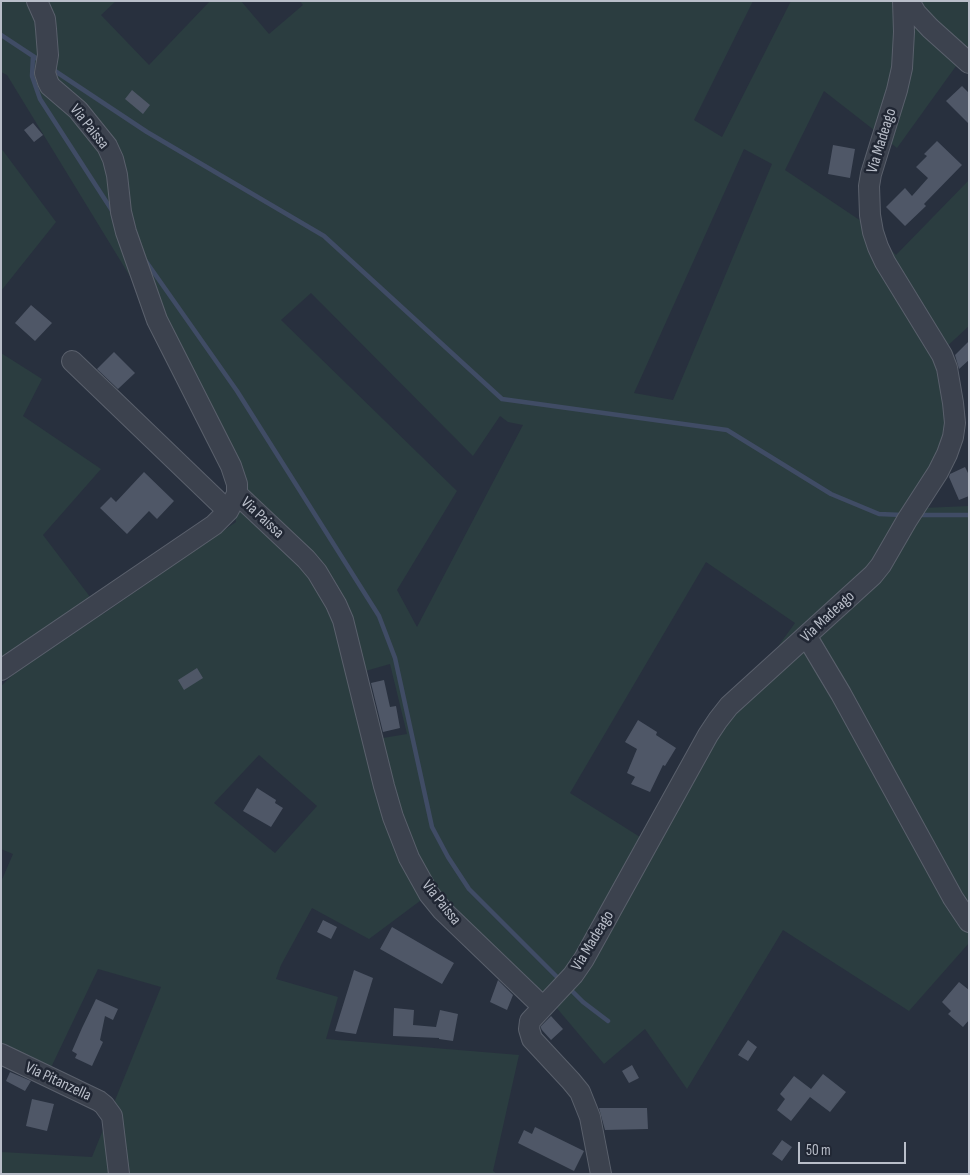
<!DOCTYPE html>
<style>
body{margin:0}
#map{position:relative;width:970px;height:1175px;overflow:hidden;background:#28303e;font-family:"Sofia Sans Condensed",sans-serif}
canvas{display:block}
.frame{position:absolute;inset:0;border:2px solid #b9bec9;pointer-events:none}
.scale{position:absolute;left:798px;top:1142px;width:108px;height:22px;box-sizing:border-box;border:2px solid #b9bec9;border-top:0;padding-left:6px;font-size:15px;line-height:18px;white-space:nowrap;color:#b9bec9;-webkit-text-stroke:4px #212734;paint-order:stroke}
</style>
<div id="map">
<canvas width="970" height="1175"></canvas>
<div class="frame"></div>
<div class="scale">50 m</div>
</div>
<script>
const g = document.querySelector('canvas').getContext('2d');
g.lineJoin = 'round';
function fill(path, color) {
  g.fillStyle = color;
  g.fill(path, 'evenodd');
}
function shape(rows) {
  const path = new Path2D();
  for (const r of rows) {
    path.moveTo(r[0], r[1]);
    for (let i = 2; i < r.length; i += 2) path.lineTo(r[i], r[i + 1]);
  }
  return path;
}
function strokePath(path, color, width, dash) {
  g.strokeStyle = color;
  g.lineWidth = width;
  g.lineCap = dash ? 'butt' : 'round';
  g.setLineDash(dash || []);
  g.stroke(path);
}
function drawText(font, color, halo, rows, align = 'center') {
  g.font = font + ' "Sofia Sans Condensed",sans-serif';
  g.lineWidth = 5;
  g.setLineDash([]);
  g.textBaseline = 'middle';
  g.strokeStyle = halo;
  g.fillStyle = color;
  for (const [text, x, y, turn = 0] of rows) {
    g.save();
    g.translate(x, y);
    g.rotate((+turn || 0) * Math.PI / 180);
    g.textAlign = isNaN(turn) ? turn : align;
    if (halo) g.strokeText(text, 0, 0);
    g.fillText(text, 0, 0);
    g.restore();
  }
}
fill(shape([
 [1,1,116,1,101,15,149,65,210,1,241,1,269,34,303,5,300,1,753,1,694,120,722,137,791,1,969,1,969,48,897,148,824,91,785,170,864,223,896,255,969,180,969,326,943,350,957,435,923,508,969,506,969,943,909,1011,783,930,687,1089,645,1029,604,1064,550,1000,432,892,369,939,312,908,281,965,276,979,338,997,326,1039,519,1055,493,1171,497,1174,1,1174,1,1152,92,1157,161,987,98,969,45,1080,1,1060,1,882,13,854,1,849,1,686,15,673,1,660,1,353,42,379,23,416,101,469,43,535,103,614,236,522,229,474,131,278,7,75,1,72],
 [744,149,772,164,673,400,634,393],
 [311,293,473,456,500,416,508,422,523,425,417,627,397,590,457,491,281,320],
 [706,562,795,623,640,837,570,793],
 [390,664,407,734,377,739,362,672],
 [259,755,317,806,275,853,214,803],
 [1,148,56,222,1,291]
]), '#2b3d40');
strokePath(shape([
 [1,35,42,62],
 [33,56,32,76,40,99,113,212],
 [52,69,147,132,324,236,502,399,727,430,831,494,879,514,902,515],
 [145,260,237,391,379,616,395,658,432,827,448,857,469,889,561,981],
 [918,515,969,515],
 [569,988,583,1002,608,1021]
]), '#404c65', 4.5);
fill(shape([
 [962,86,969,93,969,124,946,101],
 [132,90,150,105,143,114,125,99],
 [33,123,43,135,34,142,24,130],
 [937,141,962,165,924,204,926,206,905,226,886,207,905,188,912,196,928,178,916,167,927,156,924,154],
 [833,145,855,149,850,178,828,174],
 [31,305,52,323,35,341,15,323],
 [969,341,969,360,959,369,955,355],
 [114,352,135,373,118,389,97,369],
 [965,467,969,475,969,496,959,500,949,477,950,474],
 [144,472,174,501,157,519,149,511,127,534,100,508,111,497,116,502],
 [197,668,203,678,184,690,178,680],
 [384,680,390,707,396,706,400,728,383,732,371,683],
 [638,720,657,732,656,735,676,748,665,766,663,765,650,792,631,784,635,777,627,773,637,749,625,742],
 [257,788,276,800,275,803,283,808,271,827,243,811],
 [323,920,337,927,331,939,317,932],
 [392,927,454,963,442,984,380,949],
 [354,970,373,978,356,1034,335,1031],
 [498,980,513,995,507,1010,490,1002],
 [959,982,969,990,969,1020,963,1027,948,1014,951,1011,942,1002],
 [96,999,118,1009,113,1020,105,1016,100,1040,103,1042,92,1066,75,1058,77,1054,72,1051,82,1028],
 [394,1008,414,1010,413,1025,436,1027,440,1010,458,1014,453,1041,439,1039,439,1038,393,1036],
 [551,1016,563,1029,551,1040,542,1030,541,1028,541,1026],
 [748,1040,757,1047,748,1061,738,1055],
 [632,1065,639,1078,629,1083,622,1071],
 [10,1072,31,1081,25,1091,6,1081],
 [823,1074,846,1092,830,1112,810,1097,791,1121,777,1110,785,1099,780,1094,794,1076,811,1089],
 [32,1099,54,1104,47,1131,26,1126],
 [599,1108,647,1108,648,1129,605,1130],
 [535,1127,584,1151,574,1171,518,1143,524,1130,532,1134],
 [782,1140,792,1147,782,1161,772,1154]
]), '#4f5767');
const minor = shape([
 [909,1,916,13,930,28,969,63],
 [72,361,228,511],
 [237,494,306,559,317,572,336,604,343,620,384,786,393,817,409,858,429,894,442,910,543,1007],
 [807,637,841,694,953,898,969,922],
 [1,670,214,525,228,511,237,494,237,484,231,466,157,320,126,232,121,212,117,175,113,159,107,146,78,110,50,86,48,82,45,73,48,55,46,29,45,19,37,1],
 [1,1054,99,1101,104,1105,112,1116,119,1174],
 [601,1174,590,1117,580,1092,571,1081,532,1039,529,1029,530,1021,573,975,584,959,708,735,718,720,729,706,873,575,881,565,907,520,938,472,947,454,953,437,955,423,953,403,947,368,942,355,885,262,878,247,873,232,870,215,869,186,871,174,897,90,902,68,904,32,903,1]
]);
strokePath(minor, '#5a606c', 22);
strokePath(minor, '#3c424e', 20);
drawText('16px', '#b9bec9', '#212734', [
 ["Via Paissa",89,127,51],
 ["Via Madeago",882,141,-73],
 ["Via Paissa",262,518,43],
 ["Via Madeago",828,617,-43],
 ["Via Paissa",441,903,51],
 ["Via Madeago",593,941,-59],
 ["Via Pitanzella",58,1082,25]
]);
</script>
